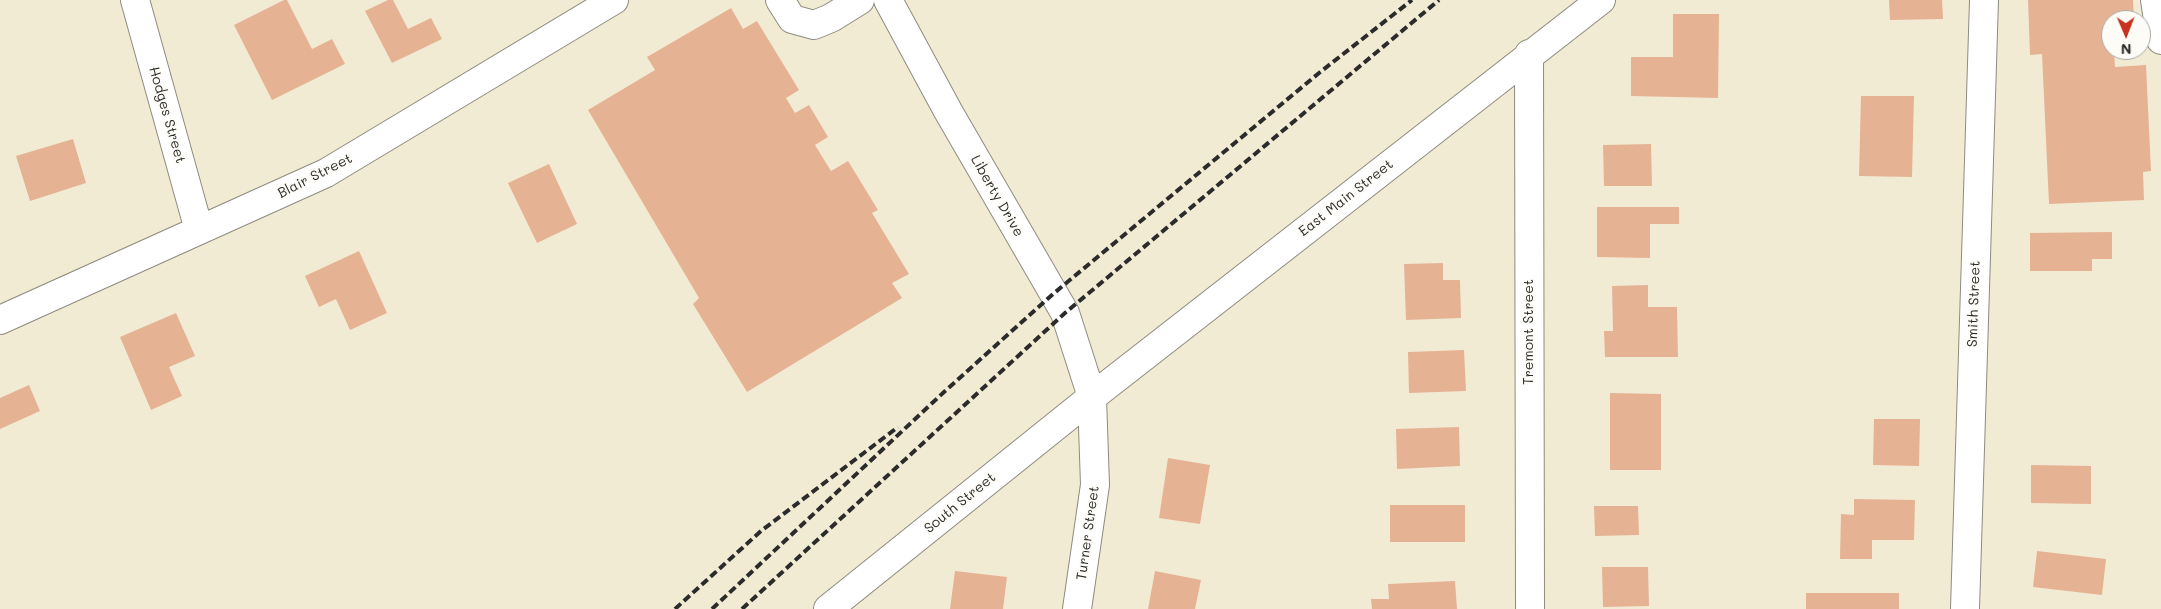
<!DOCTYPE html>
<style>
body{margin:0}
#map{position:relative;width:2161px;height:609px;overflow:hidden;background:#f2ebd4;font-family:Mali,sans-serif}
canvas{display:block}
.north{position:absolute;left:2101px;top:10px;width:50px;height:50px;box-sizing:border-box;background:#fdfcf7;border:1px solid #a9a8a5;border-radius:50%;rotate:179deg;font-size:14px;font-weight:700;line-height:20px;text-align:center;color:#2b2b2b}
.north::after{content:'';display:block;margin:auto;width:18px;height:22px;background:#c8321e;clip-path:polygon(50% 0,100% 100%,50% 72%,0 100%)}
</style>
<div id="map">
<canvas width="2161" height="609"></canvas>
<div class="north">N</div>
</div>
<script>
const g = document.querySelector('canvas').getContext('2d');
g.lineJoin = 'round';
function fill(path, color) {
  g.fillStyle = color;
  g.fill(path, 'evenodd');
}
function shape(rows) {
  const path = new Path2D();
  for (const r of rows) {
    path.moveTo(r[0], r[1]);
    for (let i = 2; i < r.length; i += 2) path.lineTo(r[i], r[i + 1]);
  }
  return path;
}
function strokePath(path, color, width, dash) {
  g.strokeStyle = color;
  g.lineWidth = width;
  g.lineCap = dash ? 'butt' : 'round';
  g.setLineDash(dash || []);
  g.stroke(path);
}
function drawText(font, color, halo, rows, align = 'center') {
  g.font = font + ' Mali,sans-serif';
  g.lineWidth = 4;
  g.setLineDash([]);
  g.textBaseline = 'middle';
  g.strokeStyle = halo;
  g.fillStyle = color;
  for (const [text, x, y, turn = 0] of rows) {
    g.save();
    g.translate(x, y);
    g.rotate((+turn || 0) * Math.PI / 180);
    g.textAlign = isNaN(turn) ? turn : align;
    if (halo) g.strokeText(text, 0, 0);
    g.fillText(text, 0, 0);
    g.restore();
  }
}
fill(shape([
 [284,0,287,0,312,49,332,39,345,64,272,100,234,25],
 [388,0,393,0,408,29,431,18,442,39,392,63,365,11],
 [1889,0,1942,0,1943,19,1890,20],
 [2028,0,2133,0,2134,20,2111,20,2111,50,2114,50,2115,67,2146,65,2151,171,2143,172,2144,200,2049,204,2042,54,2030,55],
 [731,8,743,29,757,21,799,90,786,98,795,113,809,105,828,137,815,145,831,171,848,161,878,210,872,213,909,274,892,283,902,298,747,392,693,304,699,298,588,110,655,70,647,57],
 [1673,14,1719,14,1718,98,1631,96,1631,57,1673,57],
 [1861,96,1914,96,1912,177,1859,176],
 [73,139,86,183,30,201,16,156],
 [1651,144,1652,186,1604,186,1603,145],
 [549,164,577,224,537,243,508,183],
 [1597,207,1679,207,1679,224,1650,224,1650,258,1597,257],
 [2112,232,2112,259,2092,259,2092,271,2030,271,2030,233],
 [359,251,387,313,350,330,336,299,319,307,305,276],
 [1443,263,1443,280,1460,280,1461,318,1406,320,1404,264],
 [1648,285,1648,307,1677,307,1678,357,1605,357,1604,331,1613,331,1612,286],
 [176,313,195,356,169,367,182,396,151,410,120,337],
 [1464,350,1466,391,1409,393,1408,352],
 [29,385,40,411,0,429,0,398],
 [1610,393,1661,394,1661,470,1610,470],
 [1874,419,1920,419,1919,466,1873,465],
 [1459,427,1460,466,1397,469,1396,429],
 [1168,458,1210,465,1200,524,1159,518],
 [2031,465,2091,466,2091,504,2031,503],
 [1854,499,1915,500,1914,540,1872,540,1872,559,1840,559,1841,514,1854,515],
 [1390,505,1465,505,1465,542,1390,542],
 [1594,506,1638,506,1639,535,1595,536],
 [2037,551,2106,559,2102,595,2033,587],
 [1602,567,1648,567,1649,606,1603,607],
 [955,571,1007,577,1003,609,950,609],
 [1155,571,1201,580,1195,609,1148,609],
 [1455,581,1457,609,1372,609,1371,599,1389,599,1388,584],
 [1806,593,1899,593,1899,609,1806,609]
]), '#e6b294');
const minor = shape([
 [135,0,199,230],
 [780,0,792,19,814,25,831,18,860,0],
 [888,0,948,111,1065,313,1092,397,1095,485,1077,609],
 [2155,0,2161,40],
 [1529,54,1530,609],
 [0,320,326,173,614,0],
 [828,609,1092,397,1601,0],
 [1965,609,1984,0]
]);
strokePath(minor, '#8e8b80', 30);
strokePath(minor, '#fff', 28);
strokePath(shape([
 [675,609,761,531,898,427],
 [712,609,944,392,1053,294,1319,73,1412,0],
 [742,609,1065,313,1439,0]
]), '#2b2b2b', 4, [8, 4]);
drawText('14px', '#2b2b2b', '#fdfcf7', [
 ["Hodges Street",167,115,74],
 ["Blair Street",315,176,-27],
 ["Liberty Drive",997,196,60],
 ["East Main Street",1346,198,-38],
 ["Smith Street",1974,304,-88],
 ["Tremont Street",1529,332,-90],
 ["South Street",960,503,-39],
 ["Turner Street",1088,533,-82]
]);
</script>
